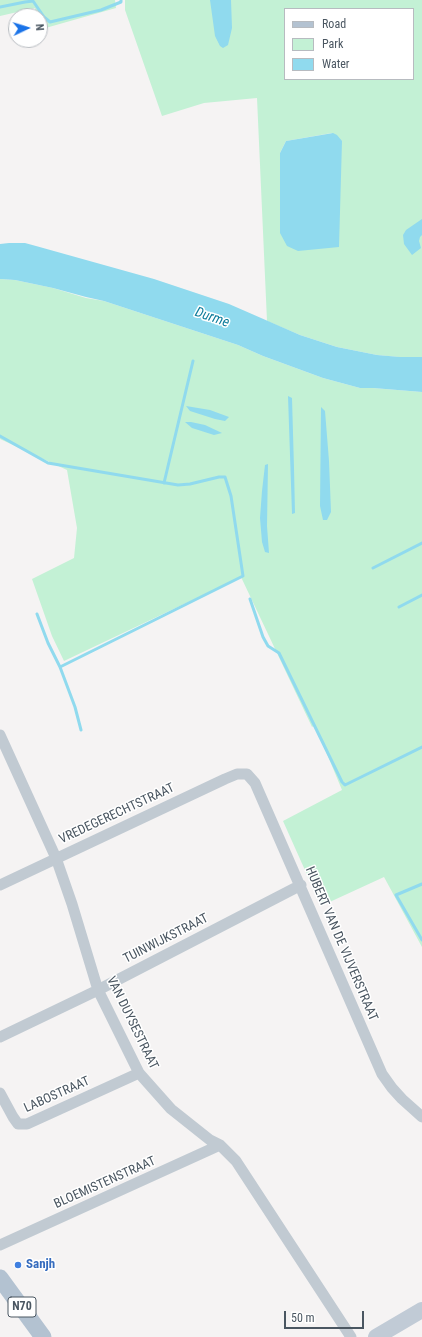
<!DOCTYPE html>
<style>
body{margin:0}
#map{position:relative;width:422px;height:1337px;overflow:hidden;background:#f5f3f3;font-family:"Roboto Condensed",sans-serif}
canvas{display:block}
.legend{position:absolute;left:284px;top:8px;width:130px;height:72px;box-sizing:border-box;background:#fff;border:1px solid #b7bbc0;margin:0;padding:5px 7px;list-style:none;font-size:12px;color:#4a5661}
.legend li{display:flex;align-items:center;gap:8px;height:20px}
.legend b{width:20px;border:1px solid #b7bbc0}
.north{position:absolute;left:8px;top:8px;width:40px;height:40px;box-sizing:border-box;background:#fff;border:1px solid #b7bbc0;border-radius:50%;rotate:86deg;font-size:11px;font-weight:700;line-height:16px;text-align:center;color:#4a5661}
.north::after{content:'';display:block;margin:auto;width:14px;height:18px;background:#1a73e8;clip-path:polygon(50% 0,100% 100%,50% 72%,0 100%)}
.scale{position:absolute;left:284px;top:1311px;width:80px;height:18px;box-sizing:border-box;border:2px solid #4a5661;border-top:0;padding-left:5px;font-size:12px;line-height:14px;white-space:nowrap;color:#4a5661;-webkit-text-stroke:3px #fff;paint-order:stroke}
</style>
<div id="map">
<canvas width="422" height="1337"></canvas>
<ul class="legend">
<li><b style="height:5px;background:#b3c2d1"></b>Road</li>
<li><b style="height:11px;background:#c3f1d5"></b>Park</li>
<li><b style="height:11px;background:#90daee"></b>Water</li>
</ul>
<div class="north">N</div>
<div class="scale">50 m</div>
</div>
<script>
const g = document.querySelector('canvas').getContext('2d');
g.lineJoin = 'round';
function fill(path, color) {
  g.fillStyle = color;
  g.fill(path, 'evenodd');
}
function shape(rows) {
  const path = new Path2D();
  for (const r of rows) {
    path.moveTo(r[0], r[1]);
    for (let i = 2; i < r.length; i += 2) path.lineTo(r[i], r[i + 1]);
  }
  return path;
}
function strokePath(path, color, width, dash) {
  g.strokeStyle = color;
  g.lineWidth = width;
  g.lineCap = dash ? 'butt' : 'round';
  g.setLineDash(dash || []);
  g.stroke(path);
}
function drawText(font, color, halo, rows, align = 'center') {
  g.font = font + ' "Roboto Condensed",sans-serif';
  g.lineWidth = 3;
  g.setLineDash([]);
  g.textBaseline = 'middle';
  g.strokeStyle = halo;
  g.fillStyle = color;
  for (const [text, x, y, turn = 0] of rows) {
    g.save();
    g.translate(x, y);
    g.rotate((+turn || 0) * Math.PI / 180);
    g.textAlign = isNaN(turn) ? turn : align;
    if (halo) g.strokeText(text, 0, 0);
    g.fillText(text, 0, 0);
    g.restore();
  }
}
fill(shape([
 [0,0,115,0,116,8,42,29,40,16,38,16,35,8,0,16],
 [125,0,422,0,422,357,399,357,377,355,337,347,300,335,267,321,257,98,204,103,162,116,125,10],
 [285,9,413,9,413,79,285,79],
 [332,133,280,233,280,153,286,141],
 [0,279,15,280,53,288,86,298,104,301,238,345,263,356,323,378,360,388,373,388,422,392,422,947,384,877,321,906,283,821,342,790,315,725,312,727,241,577,64,661,52,636,32,579,74,558,77,528,67,470,0,439]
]), '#c3f1d5');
fill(shape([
 [210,0,231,0,232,28,228,45,223,48,220,46,215,36],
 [333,133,337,135,342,141,339,247,298,251,287,246,280,233,280,153,286,141],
 [422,219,422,235,420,237,419,241,421,248,412,255,404,244,403,235,406,230],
 [9,243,25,243,36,246,154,279,229,304,300,335,337,347,377,355,400,357,422,357,422,392,373,388,360,388,323,378,263,356,238,345,104,301,86,297,53,288,15,280,0,279,0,244],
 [288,396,292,398,294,468,295,513,292,514],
 [186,406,210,410,229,417,225,421,215,419,190,411],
 [321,407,325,411,329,461,331,512,327,520,323,520,320,506],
 [185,422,191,422,205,425,222,433,214,435,192,428],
 [268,464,267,526,269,553,265,552,262,542,260,518,262,491,265,465]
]), '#90daee');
strokePath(shape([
 [0,7,25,2,33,1,44,17,50,22,101,10,121,2,121,0],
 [0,436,48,463,178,485,190,484,219,477,225,477,231,496,243,576,60,667,48,643,37,614],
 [164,483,193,361],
 [373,568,422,543],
 [250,599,263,637,268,646,279,653,342,782,345,785,422,747],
 [399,607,422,595],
 [60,667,75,707,81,730],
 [422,884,396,895,422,940]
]), '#90daee', 3);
strokePath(shape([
 [0,735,56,858,72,904,98,990,139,1073,171,1109,210,1140,220,1145,236,1161,351,1337],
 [0,885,225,779,237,774,247,774,255,783,382,1074,392,1088,402,1099,422,1117],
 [0,1037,98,990,301,885],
 [0,1093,13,1117,18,1124,27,1124,139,1073],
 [0,1245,220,1145]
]), '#c1cad2', 11);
strokePath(shape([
 [376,1337,422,1310]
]), '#c1cbd6', 16);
strokePath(shape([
 [0,1278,43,1337]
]), '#b3c2d1', 17);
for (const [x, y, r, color] of [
 [18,1265,4,"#3f7fe0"]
]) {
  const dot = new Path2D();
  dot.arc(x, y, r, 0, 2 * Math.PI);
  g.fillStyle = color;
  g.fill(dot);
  strokePath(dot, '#fff', 1.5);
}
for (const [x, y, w] of [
 [22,1307,28]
]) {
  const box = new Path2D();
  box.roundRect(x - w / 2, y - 10, w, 20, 3);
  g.fillStyle = '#fff';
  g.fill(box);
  strokePath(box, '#4a5661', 1);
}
drawText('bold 12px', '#4a5661', null, [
 ["N70",22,1307]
]);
drawText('13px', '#4a5661', '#fff', [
 ["VREDEGERECHTSTRAAT",117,814,-25],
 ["TUINWIJKSTRAAT",166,939,-27],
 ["HUBERT VAN DE VIJVERSTRAAT",341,944,67],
 ["VAN DUYSESTRAAT",132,1023,64],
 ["LABOSTRAAT",57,1095,-24],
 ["BLOEMISTENSTRAAT",105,1183,-24]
]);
drawText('bold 13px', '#366cbe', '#fff', [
 ["Sanjh",26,1265]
], 'left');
drawText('italic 14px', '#0c7c9b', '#fff', [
 ["Durme",212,318,19]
]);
</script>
